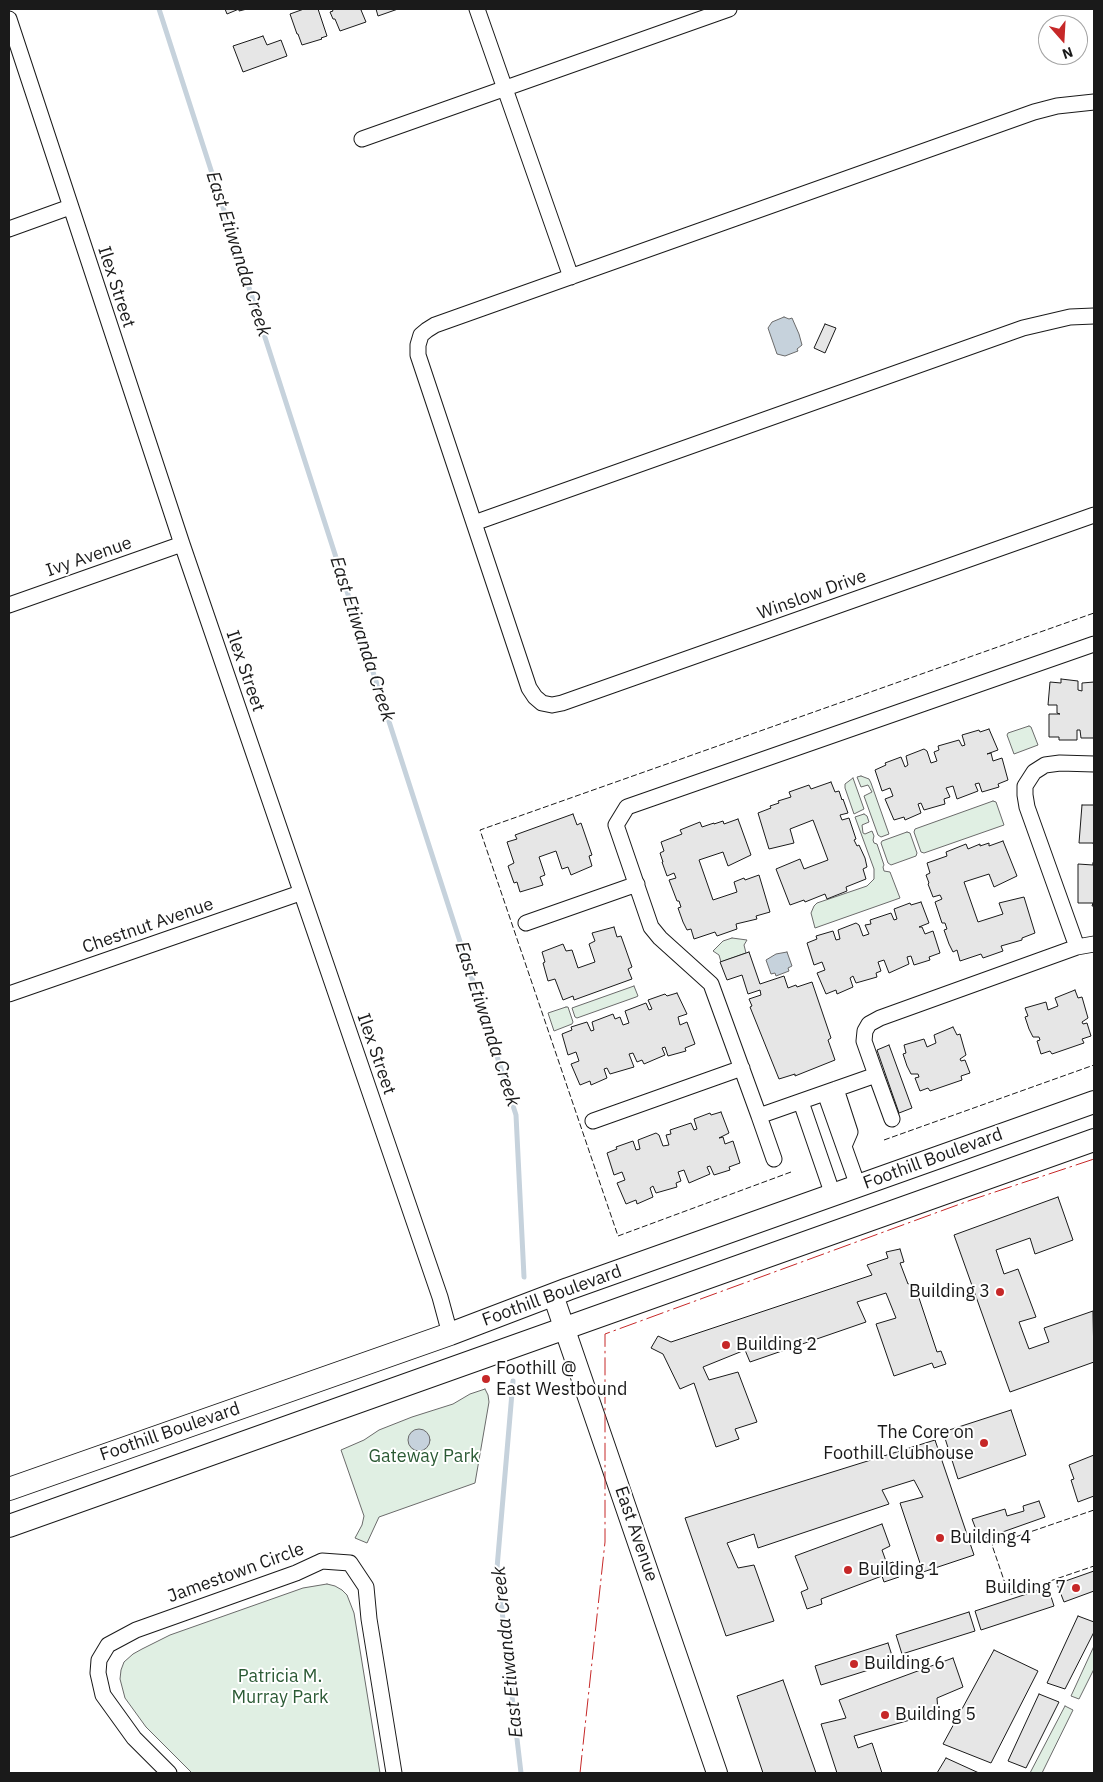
<!DOCTYPE html>
<style>
body{margin:0}
#map{position:relative;width:1103px;height:1782px;overflow:hidden;background:#fff;font-family:"IBM Plex Sans",sans-serif}
canvas{display:block}
.frame{position:absolute;inset:0;border:10px solid #1a1a1a;pointer-events:none}
.north{position:absolute;left:1038px;top:15px;width:50px;height:50px;box-sizing:border-box;background:#fff;border:1px solid #a3a3a3;border-radius:50%;rotate:161deg;font-size:14px;font-weight:700;line-height:20px;text-align:center;color:#1a1a1a}
.north::after{content:'';display:block;margin:auto;width:18px;height:22px;background:#c62828;clip-path:polygon(50% 0,100% 100%,50% 72%,0 100%)}
</style>
<div id="map">
<canvas width="1103" height="1782"></canvas>
<div class="frame"></div>
<div class="north">N</div>
</div>
<script>
const g = document.querySelector('canvas').getContext('2d');
g.lineJoin = 'round';
function fill(path, color) {
  g.fillStyle = color;
  g.fill(path, 'evenodd');
}
function shape(rows) {
  const path = new Path2D();
  for (const r of rows) {
    if (r.length === 3) {
      path.moveTo(r[0] + r[2], r[1]);
      path.arc(r[0], r[1], r[2], 0, 2 * Math.PI);
      continue;
    }
    path.moveTo(r[0], r[1]);
    for (let i = 2; i < r.length; i += 2) path.lineTo(r[i], r[i + 1]);
  }
  return path;
}
function strokePath(path, color, width, dash) {
  g.strokeStyle = color;
  g.lineWidth = width;
  g.lineCap = dash ? 'butt' : 'round';
  g.setLineDash(dash || []);
  g.stroke(path);
}
function drawText(font, color, halo, rows, align = 'center') {
  g.font = font + ' "IBM Plex Sans",sans-serif';
  g.lineWidth = 4;
  g.setLineDash([]);
  g.textBaseline = 'middle';
  g.strokeStyle = halo;
  g.fillStyle = color;
  for (const [text, x, y, turn = 0] of rows) {
    g.save();
    g.translate(x, y);
    g.rotate((+turn || 0) * Math.PI / 180);
    g.textAlign = isNaN(turn) ? turn : align;
    if (halo) g.strokeText(text, 0, 0);
    g.fillText(text, 0, 0);
    g.restore();
  }
}
const green = shape([
 [1029,726,1031,727,1038,745,1014,754,1007,735,1008,733,1029,726],
 [861,776,869,779,871,783,889,834,881,837,878,835,864,796,872,792,868,785,861,787,857,777,861,776],
 [853,778,864,809,854,814,845,788,845,784,853,778],
 [993,801,996,802,1004,825,924,853,921,852,914,832,915,829,993,801],
 [864,814,867,816,869,822,862,825,863,833,865,834,872,831,874,836,873,840,874,843,877,844,884,865,883,867,884,871,890,872,900,898,815,928,811,913,814,906,817,903,867,886,874,879,874,869,855,817,864,814],
 [907,832,910,833,917,853,916,856,891,865,888,863,881,843,882,841,907,832],
 [732,938,747,940,744,945,746,953,721,962,719,955,713,951,723,941,732,938],
 [634,986,638,996,636,997,577,1018,575,1017,572,1008,634,986],
 [566,1007,568,1007,573,1022,572,1024,554,1031,548,1013,566,1007],
 [485,1389,488,1395,489,1402,475,1483,379,1517,367,1543,355,1538,362,1525,364,1516,341,1450,364,1440,379,1430,412,1417,453,1404,470,1394,485,1389],
 [327,1584,335,1586,342,1590,347,1595,354,1613,380,1773,192,1773,146,1727,125,1698,120,1679,121,1670,124,1662,133,1654,142,1649,170,1635,303,1588,327,1584],
 [1094,1646,1094,1669,1079,1699,1071,1696,1094,1646],
 [1065,1706,1073,1710,1042,1773,1030,1773,1065,1706]
]);
fill(green, '#e0efe3');
strokePath(green, '#6a6a6a', 1);
const water = shape([
 [784,317,789,319,792,318,799,334,802,345,797,349,798,351,785,356,777,354,768,328,772,322,784,317],
 [787,952,792,966,788,968,789,971,776,976,775,973,771,974,766,960,776,954,787,952],
 [419,1440,11]
]);
fill(water, '#c6d2dc');
strokePath(water, '#6a6a6a', 1);
strokePath(shape([
 [159,9,516,1115,524,1277],
 [513,1381,497,1568,521,1773]
]), '#c6d2dc', 5);
const building = shape([
 [225,9,247,9,239,11,239,9,227,14,225,9],
 [304,9,318,9,327,36,321,38,322,39,302,45,298,34,297,34,290,14,304,9],
 [332,9,363,9,361,10,366,22,340,31,335,19,333,19,330,12,333,11,332,9],
 [376,9,398,9,378,16,376,9],
 [263,36,267,45,281,40,287,56,243,72,233,46,263,36],
 [825,324,836,328,825,353,814,348,825,324],
 [1061,679,1078,681,1078,690,1082,691,1082,683,1094,682,1094,738,1081,738,1080,730,1077,730,1077,740,1059,740,1059,737,1049,737,1049,714,1060,714,1057,713,1057,705,1048,705,1050,682,1061,683,1061,679],
 [989,729,998,750,987,754,991,753,993,761,1002,758,1008,780,998,784,999,787,982,792,979,783,975,784,978,791,957,799,953,786,946,788,950,797,944,799,945,804,924,810,921,803,918,804,921,813,905,820,904,817,894,820,885,799,893,796,890,788,882,791,875,770,886,765,885,763,901,757,905,767,908,765,906,756,924,749,927,751,931,763,937,761,934,752,939,750,938,746,959,740,962,746,965,745,962,735,979,730,980,732,989,729],
 [831,782,835,792,839,791,842,800,843,799,848,813,840,815,842,820,849,818,856,839,854,840,857,846,859,845,865,858,867,867,863,869,866,879,846,887,847,891,827,899,825,894,805,902,804,900,790,905,776,869,800,859,804,869,828,860,813,820,790,829,794,843,769,849,758,813,771,808,770,806,779,803,778,801,791,797,789,792,809,785,811,789,831,782],
 [1082,805,1094,805,1094,846,1093,843,1079,843,1082,805],
 [573,814,577,825,581,823,592,855,589,856,592,866,571,875,568,867,562,869,556,851,539,857,545,875,540,877,543,885,520,892,517,882,514,883,508,866,514,863,507,842,517,839,515,835,573,814],
 [738,819,751,855,728,866,723,852,699,860,713,900,737,892,734,882,744,878,745,880,759,875,770,912,756,916,757,919,736,924,737,929,717,936,715,932,694,939,691,929,687,930,683,922,678,908,681,907,679,901,677,901,669,880,676,878,674,873,667,876,662,862,663,862,660,853,664,851,661,842,682,834,680,830,700,822,702,827,714,823,714,824,723,821,724,824,738,819],
 [1003,841,1017,876,994,887,989,874,964,882,978,922,1003,914,999,903,1024,897,1035,933,1022,938,1022,940,1001,946,1003,951,983,958,981,954,960,961,957,950,953,952,949,944,944,930,947,929,945,923,942,923,935,902,942,899,940,895,933,897,928,884,929,883,926,875,930,873,927,863,947,856,946,852,966,844,968,849,980,844,980,846,989,843,989,846,1003,841],
 [1093,863,1094,863,1094,906,1092,906,1093,903,1078,903,1078,864,1093,865,1093,863],
 [921,902,929,923,919,927,922,927,925,934,933,931,940,953,929,957,930,960,914,965,911,956,907,957,909,964,889,973,884,960,878,962,881,971,876,973,877,977,856,983,853,976,850,978,853,987,837,994,836,990,826,994,817,973,825,970,822,962,814,965,807,943,817,939,816,936,833,931,836,940,840,939,838,930,856,923,859,925,863,936,869,934,865,925,871,924,870,920,891,913,894,920,897,919,894,909,910,903,911,905,921,902],
 [614,927,617,937,621,936,632,967,628,969,632,979,574,1000,573,996,563,1000,555,979,548,981,543,963,545,962,542,952,563,944,566,951,572,950,578,968,595,962,589,944,595,941,592,933,614,927],
 [749,952,760,984,784,976,788,988,796,985,797,987,812,982,831,1038,828,1040,835,1060,795,1076,795,1074,779,1079,750,1007,752,1006,749,999,761,995,760,990,748,994,742,975,727,980,720,962,749,952],
 [1075,990,1078,998,1082,997,1088,1018,1082,1022,1083,1024,1087,1023,1091,1036,1082,1039,1084,1043,1052,1054,1050,1051,1041,1054,1037,1041,1040,1040,1039,1037,1033,1037,1029,1029,1025,1017,1028,1016,1025,1008,1046,1002,1048,1010,1058,1006,1055,998,1075,990],
 [677,993,687,1014,678,1017,680,1025,687,1022,695,1044,685,1048,686,1051,668,1056,665,1047,662,1048,665,1055,644,1064,642,1060,637,1062,633,1053,629,1054,634,1067,610,1074,607,1068,604,1069,607,1078,591,1085,590,1081,580,1085,571,1064,579,1061,576,1052,568,1055,562,1034,572,1030,571,1027,587,1022,591,1031,594,1030,592,1022,613,1014,615,1019,620,1017,623,1025,629,1023,625,1011,646,1003,649,1010,652,1009,648,1000,665,994,667,996,677,993],
 [953,1027,957,1035,960,1034,966,1055,960,1059,961,1061,965,1060,970,1073,961,1076,962,1080,930,1091,928,1088,920,1091,915,1078,919,1077,918,1074,911,1074,907,1066,903,1054,906,1053,904,1045,924,1039,927,1047,936,1043,934,1035,953,1027],
 [889,1045,912,1108,899,1113,877,1050,889,1045],
 [721,1112,729,1133,719,1138,723,1137,725,1144,733,1141,740,1163,729,1167,730,1170,714,1175,710,1166,707,1167,710,1174,689,1183,684,1170,678,1172,681,1181,676,1183,677,1187,656,1193,653,1186,650,1188,653,1197,637,1204,636,1200,626,1204,617,1183,625,1180,622,1172,614,1175,607,1153,617,1149,616,1147,633,1141,636,1150,640,1149,638,1140,656,1133,659,1135,663,1146,669,1145,666,1135,671,1134,670,1130,691,1123,694,1130,697,1129,694,1119,710,1113,711,1115,721,1112],
 [1058,1197,1073,1240,1035,1254,1030,1238,996,1250,1004,1274,1018,1269,1036,1317,1019,1322,1029,1349,1049,1342,1044,1328,1093,1311,1094,1362,1010,1392,954,1235,1058,1197],
 [900,1249,904,1262,900,1263,908,1284,914,1283,937,1352,941,1351,946,1364,934,1368,932,1363,894,1376,876,1324,896,1318,886,1293,857,1302,866,1322,750,1362,745,1350,703,1367,709,1380,738,1372,757,1422,735,1429,739,1439,716,1447,694,1383,680,1389,663,1354,651,1348,658,1336,671,1342,872,1275,867,1265,888,1258,886,1252,900,1249],
 [1011,1410,1026,1455,958,1479,943,1432,1011,1410],
 [935,1440,974,1555,923,1572,900,1503,923,1497,914,1480,882,1490,889,1504,758,1548,754,1534,727,1543,738,1568,754,1565,774,1621,726,1636,685,1518,935,1440],
 [1094,1455,1094,1496,1078,1502,1071,1480,1074,1479,1069,1465,1094,1455],
 [1039,1501,1045,1517,980,1540,972,1519,1005,1509,1007,1516,1024,1511,1023,1506,1039,1501],
 [882,1524,890,1546,882,1550,887,1564,893,1562,899,1577,884,1582,882,1576,821,1599,822,1604,807,1609,801,1592,808,1589,795,1556,882,1524],
 [1094,1571,1094,1591,1064,1602,1057,1584,1094,1571],
 [1048,1587,1054,1606,981,1630,975,1611,1048,1587],
 [969,1612,975,1631,902,1654,896,1635,969,1612],
 [1078,1616,1094,1622,1094,1632,1065,1689,1047,1683,1078,1616],
 [888,1643,894,1662,821,1685,815,1666,888,1643],
 [994,1650,1038,1671,991,1763,943,1744,994,1650],
 [953,1658,963,1687,937,1698,938,1712,854,1736,858,1748,872,1743,882,1773,837,1773,821,1724,846,1718,839,1700,953,1658],
 [783,1680,816,1773,763,1773,737,1696,783,1680],
 [1039,1694,1059,1702,1026,1768,1008,1761,1039,1694],
 [946,1758,979,1773,937,1773,946,1758]
]);
fill(building, '#e6e6e6');
strokePath(building, '#1a1a1a', 1);
const street = shape([
 [477,9,571,277],
 [9,19,182,544,440,1297,450,1334],
 [1094,102,1057,106,1034,112,435,325,427,330,421,335,418,345,418,355,529,688,535,697,542,703,552,705,562,703,1094,515],
 [362,139,729,9],
 [9,229,70,207],
 [474,523,1023,328,1070,317,1094,316],
 [9,605,182,544],
 [1094,644,627,807,616,825,651,927,660,938,711,984,759,1116,876,1075,864,1041,865,1031,869,1024,880,1018,1077,947,1094,944],
 [526,923,637,884],
 [1077,947,1027,807,1025,795,1025,786,1034,772,1045,765,1060,763,1094,764],
 [9,994,300,893],
 [876,1075,892,1119],
 [836,1089,850,1132,844,1146],
 [825,1093,858,1186],
 [801,1102,833,1195],
 [759,1116,774,1159],
 [593,1121,742,1068],
 [169,1773,134,1738,103,1695,98,1673,99,1660,108,1645,136,1630,296,1573,322,1561,350,1563,366,1587,369,1619,394,1773]
]);
const secondary = shape([
 [553,1295,717,1773]
]);
const primary = shape([
 [9,1489,450,1334,568,1289,1094,1102],
 [9,1526,1094,1140]
]);
strokePath(street, '#1a1a1a', 17);
strokePath(secondary, '#1a1a1a', 22);
strokePath(primary, '#1a1a1a', 24);
strokePath(street, '#fff', 15);
strokePath(secondary, '#fff', 20);
strokePath(primary, '#fff', 22);
strokePath(shape([
 [884,1140,1094,1065],
 [791,1172,618,1236,480,830,1094,613],
 [1094,1510,992,1545,1009,1595,1094,1566]
]), '#1a1a1a', 1, [6, 2.5]);
strokePath(shape([
 [580,1773,605,1542,605,1334,971,1200,1094,1159]
]), '#c62828', 1, [18, 4, 2.5, 4]);
for (const [x, y, r, color] of [
 [1000,1292,5,"#c62828"],
 [726,1345,5,"#c62828"],
 [486,1379,5,"#c62828"],
 [984,1443,5,"#c62828"],
 [940,1538,5,"#c62828"],
 [848,1570,5,"#c62828"],
 [1076,1588,5,"#c62828"],
 [854,1664,5,"#c62828"],
 [885,1715,5,"#c62828"]
]) {
  const dot = new Path2D();
  dot.arc(x, y, r, 0, 2 * Math.PI);
  g.fillStyle = color;
  g.fill(dot);
  strokePath(dot, '#fff', 2);
}
drawText('18px', '#1a1a1a', '#fff', [
 ["Ilex Street",116,287,72],
 ["Ivy Avenue",89,557,-19],
 ["Winslow Drive",812,595,-20],
 ["Ilex Street",245,671,71],
 ["Chestnut Avenue",148,926,-19],
 ["Ilex Street",376,1054,71],
 ["Foothill Boulevard",933,1159,-20],
 ["Foothill Boulevard",552,1296,-20],
 ["Foothill Boulevard",170,1432,-19],
 ["East Avenue",636,1534,71],
 ["Jamestown Circle",236,1573,-20]
]);
drawText('18px', '#1a1a1a', '#fff', [
 ["Building 3",990,1292,"right"],
 ["Building 2",736,1345],
 ["Foothill @",496,1369],
 ["East Westbound",496,1390],
 ["The Core on",974,1433,"right"],
 ["Foothill Clubhouse",974,1454,"right"],
 ["Building 4",950,1538],
 ["Building 1",858,1570],
 ["Building 7",1066,1588,"right"],
 ["Building 6",864,1664],
 ["Building 5",895,1715]
], 'left');
drawText('18px', '#2b5a34', '#fff', [
 ["Gateway Park",424,1457],
 ["Patricia M.",280,1677],
 ["Murray Park",280,1698]
]);
drawText('italic 19px', '#1a1a1a', '#fff', [
 ["East Etiwanda Creek",238,254,72],
 ["East Etiwanda Creek",362,639,72],
 ["East Etiwanda Creek",487,1024,72],
 ["East Etiwanda Creek",508,1652,-96]
]);
</script>
